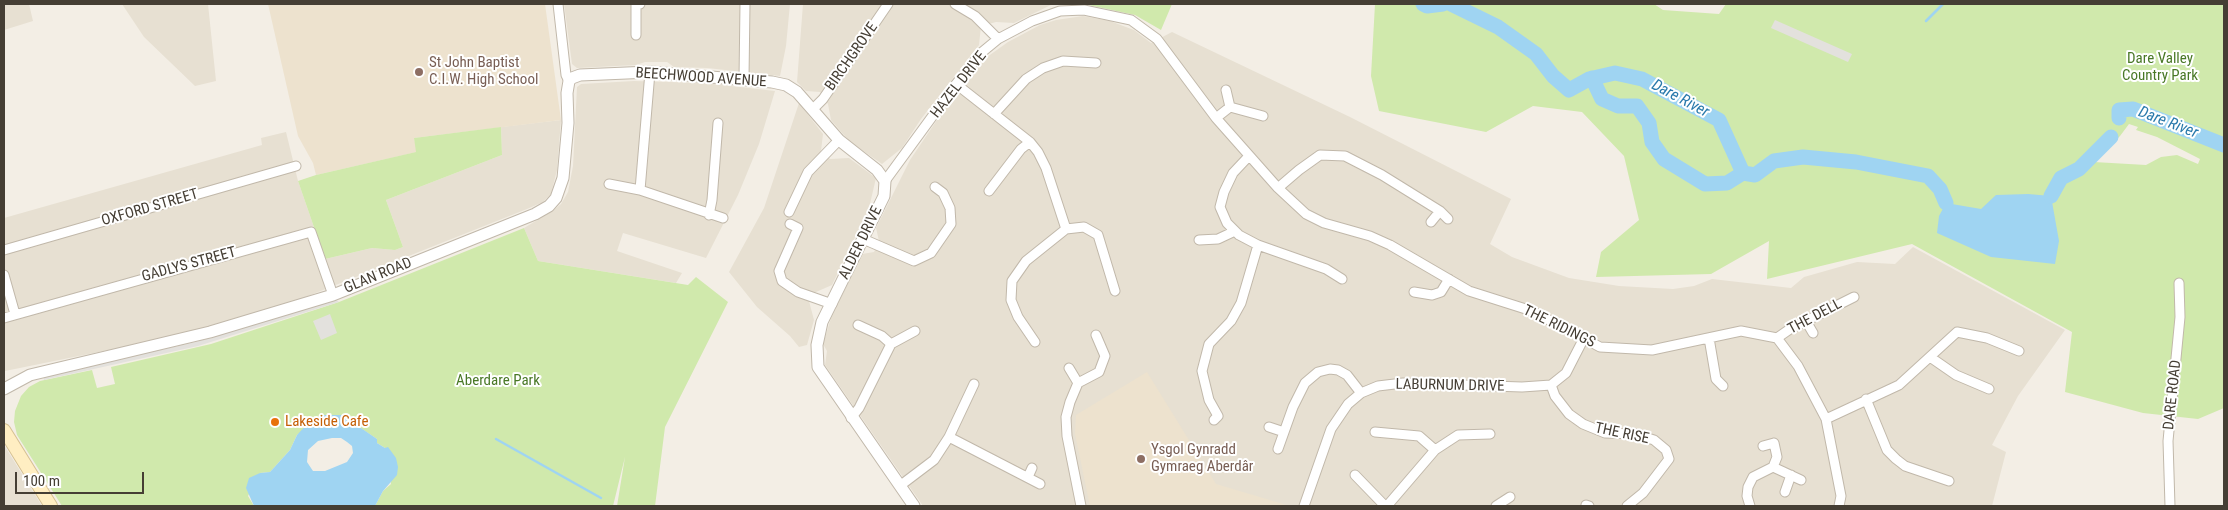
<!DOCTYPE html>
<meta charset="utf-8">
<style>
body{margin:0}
#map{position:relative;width:2228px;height:510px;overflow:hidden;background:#f3eee5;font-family:"Roboto Condensed",sans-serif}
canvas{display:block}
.frame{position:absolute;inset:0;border:5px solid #453e34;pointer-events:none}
.scale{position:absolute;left:15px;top:472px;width:129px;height:22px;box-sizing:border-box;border:2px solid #453e34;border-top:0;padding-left:6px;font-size:15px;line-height:18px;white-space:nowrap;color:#453e34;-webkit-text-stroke:4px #fff;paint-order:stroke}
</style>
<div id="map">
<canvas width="2228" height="510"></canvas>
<div class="frame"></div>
<div class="scale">100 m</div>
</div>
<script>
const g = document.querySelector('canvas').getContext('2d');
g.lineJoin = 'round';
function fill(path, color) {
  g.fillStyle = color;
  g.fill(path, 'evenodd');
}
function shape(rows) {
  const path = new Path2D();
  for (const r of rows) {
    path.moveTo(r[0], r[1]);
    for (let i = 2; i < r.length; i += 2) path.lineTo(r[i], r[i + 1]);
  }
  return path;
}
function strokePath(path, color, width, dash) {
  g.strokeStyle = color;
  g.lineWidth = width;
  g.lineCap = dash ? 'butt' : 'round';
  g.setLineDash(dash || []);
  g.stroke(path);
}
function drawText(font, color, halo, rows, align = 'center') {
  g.font = font + ' "Roboto Condensed",sans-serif';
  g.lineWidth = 4;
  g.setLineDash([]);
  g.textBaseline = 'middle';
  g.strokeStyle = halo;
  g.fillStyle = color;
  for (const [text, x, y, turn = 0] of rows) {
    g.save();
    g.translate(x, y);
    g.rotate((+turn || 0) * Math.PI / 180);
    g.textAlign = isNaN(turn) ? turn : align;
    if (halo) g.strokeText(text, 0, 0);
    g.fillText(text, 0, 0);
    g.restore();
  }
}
fill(shape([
 [4,4,29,4,33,21,4,30],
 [122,4,208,4,216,81,195,86,144,37],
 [564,4,790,4,786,46,780,76,707,68,674,67,667,62,645,62,636,65,577,68,572,64],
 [803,4,1053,4,1014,23,996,22,981,26,979,45,921,119,902,148,882,164,849,141,831,120,828,104,820,92,806,91,797,82],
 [1083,16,1110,21,1134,30,1151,43,1172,32,1350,117,1511,199,1490,244,1512,257,1569,278,1619,286,1673,289,1694,286,1712,279,1791,288,1804,277,1857,262,1895,264,1913,247,2065,330,2018,396,1992,445,2006,452,1992,506,923,506,825,365,827,351,823,344,831,318,862,254,874,252,879,241,876,228,910,160,939,117,987,57,1008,42,1040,25,1056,20],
 [634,81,705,83,775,91,759,144,738,195,706,258,623,233,617,251,682,273,676,283,538,261,524,228,554,210,561,204,568,192,573,166,577,87,581,84],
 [799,103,823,134,821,151,830,159,849,158,876,178,869,208,832,285,816,292,809,301,814,320,807,345,799,347,790,336,757,307,729,272,764,208],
 [561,120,557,170,551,194,543,202,527,209,303,298,203,329,143,343,5,371,4,218,262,145,261,138,286,132,298,181,325,259,372,248,395,250,403,247,386,200,502,155,501,127],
 [4,445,42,506,4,506]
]), '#e7e0d2');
fill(shape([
 [268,4,545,4,561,120,414,138,417,152,316,175,313,163,298,136],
 [1147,372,1216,484,1290,506,1090,506,1075,434,1076,415]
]), '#ede2ce');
fill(shape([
 [1084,4,1172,4,1161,30,1135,15],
 [1375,4,1654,4,1663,10,1719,14,1726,4,2224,4,2224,408,2198,419,2143,413,2065,392,2072,332,1912,244,1767,279,1769,241,1711,274,1596,277,1601,252,1639,220,1624,156,1582,112,1533,106,1486,132,1379,111,1371,76],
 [2129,124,2138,127,2136,130,2157,137,2200,159,2198,164,2177,155,2161,157,2146,165,2094,162,2120,136],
 [501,127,502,155,386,200,403,247,395,250,372,248,325,259,298,181,316,175,416,152,414,138],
 [524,228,538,261,688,285,696,277,728,302,665,427,655,506,617,506,625,457,613,506,375,506,383,491,391,484,385,448,377,443,377,439,341,415,325,415,297,435,290,450,270,472,260,473,248,496,254,506,62,506,17,435,14,422,15,411,21,396,29,387,40,381,92,370,97,388,115,384,111,367,211,344,339,302]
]), '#d0e9ac');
fill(shape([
 [1775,20,1852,54,1848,62,1771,28],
 [334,298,339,302,198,346,44,380,43,376,196,342],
 [330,314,337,333,321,340,313,321]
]), '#e3e1dd');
fill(shape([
 [2028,194,2051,196,2059,241,2055,264,1991,257,1937,233,1939,216,1946,203,1981,209,1996,195],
 [325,415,342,415,377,439,377,443,385,448,388,447,396,458,398,467,397,475,383,491,375,506,254,506,246,488,249,478,260,473,270,472,290,450,297,435,310,421],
 [332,438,341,438,347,442,352,446,353,453,347,462,325,471,313,471,307,462,308,450,318,441]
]), '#9fd4f2');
strokePath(shape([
 [1926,21,1943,4],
 [496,439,601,498]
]), '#9fd4f2', 2.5);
strokePath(shape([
 [1423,4,1427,6,1443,4],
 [1451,4,1498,27,1536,54,1553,76,1569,90,1589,79,1615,73,1642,79,1719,120,1743,173,1755,175,1774,161,1803,157,1856,162,1928,176,1940,189,1946,203],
 [1592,78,1602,99,1618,106,1637,106,1649,123,1652,142,1664,159,1705,184,1727,183,1743,173],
 [2119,118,2119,110,2133,109,2224,145],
 [2051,196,2061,178,2079,169,2111,137]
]), '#9fd4f2', 15);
const minor = shape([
 [558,4,566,75,569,81],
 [955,4,975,16,998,39],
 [636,35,636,4,640,4],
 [744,78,745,4],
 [956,84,1030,142,1038,152,1046,168,1066,229],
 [1226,90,1230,107],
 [813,109,823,99,888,4],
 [994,114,1026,79,1043,68,1063,61,1096,63],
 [1216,118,1230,107,1263,116],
 [1249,156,1233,173,1224,192,1220,207,1227,223,1239,235,1258,245,1326,269,1342,279],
 [885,181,956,84,981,53,998,39,1032,21,1060,11,1084,10,1131,20,1157,39,1216,118,1278,188,1306,214,1324,223,1370,236,1390,245,1469,291,1532,311,1600,347,1652,350,1741,331,1777,338,1798,366,1826,419,1841,496,1839,506],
 [609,184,640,190,723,218],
 [1278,188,1299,170,1320,155,1345,156,1382,175,1440,211,1448,219],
 [640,190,650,72],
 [989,191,1021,149,1030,142],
 [789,212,808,172,839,140],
 [709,215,712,200,718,123],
 [1431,222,1440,211],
 [790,224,798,228,779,271,782,281,798,292,832,304],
 [863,239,914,261,931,253,951,224,950,208,943,193,935,187],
 [1199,240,1218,239,1235,231],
 [4,250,296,166],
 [4,275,15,314],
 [1414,292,1432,295,1441,292,1449,279],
 [4,318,311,232,333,295],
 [1806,321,1813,333],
 [858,325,882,336,891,344],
 [1709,338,1716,379,1723,386],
 [1777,338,1790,329,1854,297],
 [1035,342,1018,317,1011,300,1012,281,1026,261,1066,229,1084,227,1098,235,1115,291],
 [1930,357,1956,375,1989,389],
 [1069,368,1078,383],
 [1551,385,1555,396,1569,414,1583,424,1605,433,1635,434,1654,440,1666,450,1669,459,1643,493,1627,506],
 [1866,399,1887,450,1896,459,1905,466,1949,481],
 [851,418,859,408,891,344,915,331],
 [1826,419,1899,385,1957,332,1987,338,2019,351],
 [1214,420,1218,416,1209,400,1202,371,1209,344,1231,321,1241,303,1258,245],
 [1269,427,1284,432],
 [1375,432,1419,436,1435,450],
 [949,437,1040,484],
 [1278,449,1293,407,1305,383,1318,372,1330,369,1338,370,1347,375,1361,393],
 [1773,467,1801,480],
 [1355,475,1385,506],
 [1028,477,1032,468],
 [901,485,934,460,949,437,974,384],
 [1785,492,1791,475],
 [1586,505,1589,506],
 [1081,506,1067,436,1066,417,1070,402,1078,383,1099,372,1105,356,1096,335],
 [1304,506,1331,429,1348,404,1361,393,1378,386,1403,383,1522,387,1551,385,1566,373,1584,338],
 [1387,506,1435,450,1458,435,1490,434],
 [1496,506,1510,497],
 [1750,506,1747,496,1748,487,1753,477,1773,467,1777,457,1774,443,1763,446],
 [2170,506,2168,441,2180,317,2179,283]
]);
const tertiary = shape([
 [4,389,30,375,210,332,333,295,535,214,549,206,556,198,563,178,568,123,567,93,569,81,572,78,580,75,650,72,772,82,786,85,797,92,839,140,877,170,885,181,884,196,822,322,817,345,818,367,914,506]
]);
const secondary = shape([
 [4,430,51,506]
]);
strokePath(minor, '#c1b8aa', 11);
strokePath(tertiary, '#c1b8aa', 13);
strokePath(secondary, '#d5c093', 14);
strokePath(minor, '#fff', 9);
strokePath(tertiary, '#fff', 11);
strokePath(secondary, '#ffeec2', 12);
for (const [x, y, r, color] of [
 [419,72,5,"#8d6e63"],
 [275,422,5,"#e8710a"],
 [1141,459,5,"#8d6e63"]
]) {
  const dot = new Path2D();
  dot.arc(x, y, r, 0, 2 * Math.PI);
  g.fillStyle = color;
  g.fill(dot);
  strokePath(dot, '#fff', 2);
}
drawText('15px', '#453e34', '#fff', [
 ["BIRCHGROVE",852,57,-55],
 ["BEECHWOOD AVENUE",701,78,4],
 ["HAZEL DRIVE",959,85,-52],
 ["OXFORD STREET",150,208,-16],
 ["ALDER DRIVE",861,243,-64],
 ["GADLYS STREET",189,265,-15],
 ["GLAN ROAD",378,276,-22],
 ["THE DELL",1815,317,-28],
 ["THE RIDINGS",1559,327,26],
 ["LABURNUM DRIVE",1450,386,1],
 ["DARE ROAD",2173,395,-84],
 ["THE RISE",1622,434,12]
]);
drawText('15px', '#497826', '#fff', [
 ["Dare Valley",2160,59],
 ["Country Park",2160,76],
 ["Aberdare Park",498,381]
]);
drawText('15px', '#785e54', '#fff', [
 ["St John Baptist",429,63],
 ["C.I.W. High School",429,80],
 ["Ysgol Gynradd",1151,450],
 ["Gymraeg Aberdâr",1151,467]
], 'left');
drawText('15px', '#c56008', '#fff', [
 ["Lakeside Cafe",285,422]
], 'left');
drawText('italic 16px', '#2a7aac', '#fff', [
 ["Dare River",1680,99,28],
 ["Dare River",2168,123,21]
]);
</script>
